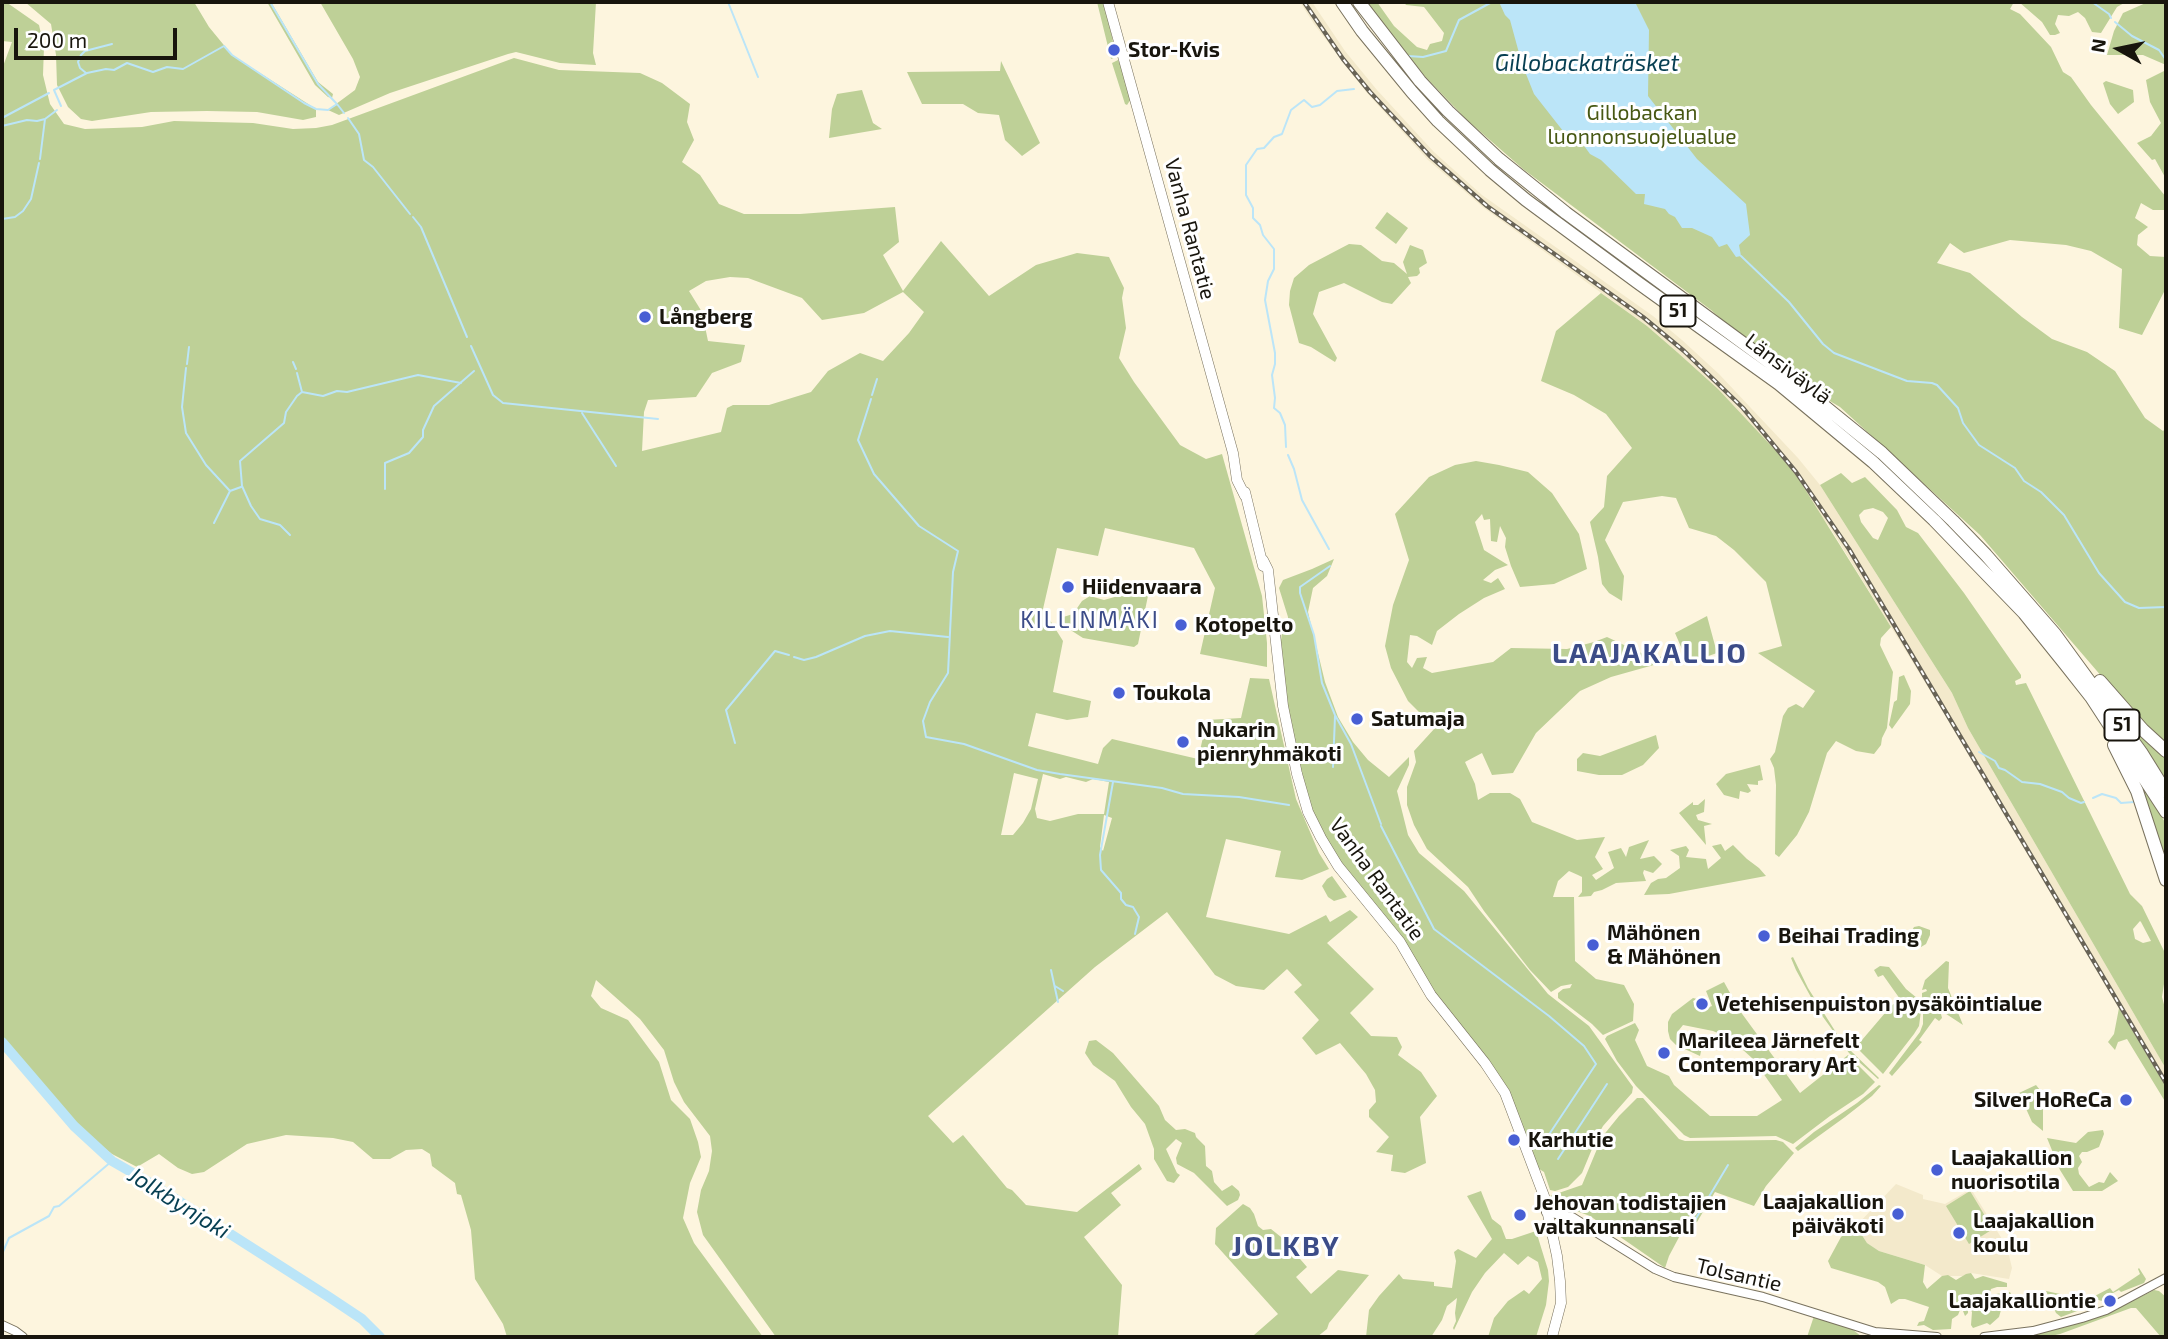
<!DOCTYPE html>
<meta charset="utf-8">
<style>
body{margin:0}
#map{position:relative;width:2168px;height:1339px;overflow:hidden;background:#fdf5de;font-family:"Exo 2",sans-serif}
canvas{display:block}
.frame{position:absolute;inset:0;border:4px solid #18150d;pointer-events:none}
.north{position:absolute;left:2084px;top:14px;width:70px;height:70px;-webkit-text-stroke:5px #fff;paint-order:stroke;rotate:279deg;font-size:19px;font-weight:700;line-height:28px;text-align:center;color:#18150d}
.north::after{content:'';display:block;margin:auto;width:24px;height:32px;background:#18150d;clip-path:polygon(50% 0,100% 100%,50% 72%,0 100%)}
.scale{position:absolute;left:14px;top:28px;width:163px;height:32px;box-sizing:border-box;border:4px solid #18150d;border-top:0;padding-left:9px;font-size:21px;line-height:24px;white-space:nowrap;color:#18150d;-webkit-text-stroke:5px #fff;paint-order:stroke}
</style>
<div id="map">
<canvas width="2168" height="1339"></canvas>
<div class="frame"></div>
<div class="north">N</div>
<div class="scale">200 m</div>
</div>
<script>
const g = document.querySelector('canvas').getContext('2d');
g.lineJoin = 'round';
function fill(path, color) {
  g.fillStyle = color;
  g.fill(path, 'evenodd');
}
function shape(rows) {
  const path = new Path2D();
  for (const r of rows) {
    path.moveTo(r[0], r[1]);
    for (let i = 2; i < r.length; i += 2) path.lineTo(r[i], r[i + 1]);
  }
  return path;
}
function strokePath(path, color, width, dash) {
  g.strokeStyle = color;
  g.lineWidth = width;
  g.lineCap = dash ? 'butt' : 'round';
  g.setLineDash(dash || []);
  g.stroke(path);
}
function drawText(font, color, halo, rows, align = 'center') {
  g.font = font + ' "Exo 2",sans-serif';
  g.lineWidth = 6;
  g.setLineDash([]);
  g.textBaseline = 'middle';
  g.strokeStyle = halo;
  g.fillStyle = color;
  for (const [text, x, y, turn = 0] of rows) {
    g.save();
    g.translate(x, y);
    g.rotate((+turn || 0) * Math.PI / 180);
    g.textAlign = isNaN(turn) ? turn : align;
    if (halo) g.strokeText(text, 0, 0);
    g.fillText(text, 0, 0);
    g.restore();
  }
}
fill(shape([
 [1300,2,1312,2,1345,51,1377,90,1434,152,1482,195,1653,316,1682,340,1719,374,1798,458,1820,485,1952,693,1968,728,2166,1069,2166,1087,1966,749,1829,526,1677,352,1647,326,1484,208,1428,160,1367,93,1314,24],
 [1896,1184,1923,1195,1923,1199,1945,1204,1971,1189,2007,1247,2012,1268,2009,1279,1971,1273,1963,1276,1942,1276,1925,1265,1879,1251,1867,1243,1856,1226]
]), '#f3e9cb');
fill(shape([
 [2,2,6,2,39,25,44,47,43,75,50,104,64,124,85,129,142,127,174,121,253,123,293,129,316,128,332,125,514,58,559,70,640,73,662,83,690,104,687,122,694,140,682,162,700,175,719,204,744,214,800,214,895,207,899,242,883,255,903,291,941,241,989,296,1036,265,1077,253,1109,257,1124,288,1122,298,1126,328,1119,358,1134,382,1180,445,1206,459,1222,454,1262,596,1267,643,1267,667,1200,654,1215,588,1194,548,1105,528,1098,556,1057,548,1043,609,1063,641,1053,692,1091,701,1088,717,1067,720,1036,713,1028,746,1098,764,1103,748,1112,739,1198,759,1207,720,1241,718,1250,678,1269,679,1296,799,1319,853,1329,869,1302,880,1275,877,1281,851,1226,839,1206,917,1289,934,1326,915,1330,922,1350,910,1358,917,1327,943,1374,989,1350,1013,1371,1036,1397,1037,1402,1047,1398,1055,1421,1072,1437,1096,1420,1117,1426,1163,1405,1173,1391,1171,1393,1155,1376,1152,1389,1137,1369,1117,1369,1110,1376,1102,1375,1090,1366,1074,1340,1043,1316,1055,1302,1038,1319,1020,1294,992,1302,985,1287,969,1264,990,1236,986,1215,975,1167,912,1095,967,928,1116,953,1143,963,1135,1007,1188,1012,1190,1026,1205,1077,1212,1139,1164,1142,1169,1111,1193,1121,1205,1084,1237,1122,1285,1118,1337,776,1337,703,1235,697,1212,701,1190,709,1171,712,1151,710,1136,684,1102,674,1082,664,1050,640,1019,596,980,591,996,601,1008,628,1020,659,1062,671,1100,690,1119,698,1142,701,1157,690,1183,683,1218,694,1243,763,1337,507,1337,503,1324,475,1279,471,1230,461,1195,457,1194,455,1183,432,1166,430,1154,422,1149,406,1150,390,1159,373,1159,353,1142,333,1138,286,1135,247,1144,204,1172,192,1174,178,1168,159,1154,137,1167,112,1154,81,1130,2,1037,2,69,12,42,2,41],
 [730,277,748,278,802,298,822,320,864,313,903,292,924,312,909,333,883,361,860,353,828,371,811,392,769,405,733,405,727,408,721,432,642,451,644,412,648,400,696,397,712,373,741,362,745,345,708,341,702,312,689,291,706,281],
 [1014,773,1038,779,1031,809,1023,823,1013,835,1001,835],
 [1043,774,1060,779,1066,777,1086,782,1093,779,1109,782,1104,814,1078,814,1050,821,1037,818,1035,809],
 [1104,815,1112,818,1103,851,1100,847],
 [25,2,194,2,209,27,232,55,316,109,316,117,303,120,257,112,207,111,151,112,92,121,81,119,68,107,57,85,56,55,51,24],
 [267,2,271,2,318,82,333,94,332,98,328,97,315,85],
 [320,2,596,2,593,53,596,65,560,63,516,52,508,54,390,93,339,115,328,110,355,90,360,77,353,59],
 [1097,2,1105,2,1116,57,1111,59],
 [1367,2,1377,2,1394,26,1417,47,1427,50,1430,44,1442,41,1444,33,1424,7,1406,5,1404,2,2014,2,2010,9,2020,14,2051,47,2063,72,2071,77,2091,105,2166,197,2166,210,2153,210,2141,203,2135,218,2148,227,2138,235,2137,245,2150,256,2166,257,2166,288,2142,335,2119,328,2122,269,2091,251,2066,245,2010,240,1964,253,1950,243,1937,263,1970,273,2022,317,2052,339,2087,352,2115,371,2145,418,2163,431,2166,428,2166,745,2121,699,1980,535,1840,407,1782,373,1711,310,1523,169,1467,120,1413,64],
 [2019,2,2126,2,2117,7,2101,33,2092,32,2085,18,2078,12,2069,16,2058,15,2055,24,2060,33,2055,35,2050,35,2042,22],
 [2148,2,2166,2,2166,65,2143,55,2107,55,2114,31,2123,13],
 [1118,60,1124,72,1131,99,1127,105,1125,104,1112,63],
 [1001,61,1040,143,1022,156,1005,140,999,115,978,113,963,104,922,104,907,72,1000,71],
 [2166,70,2166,179,2155,159,2152,160,2137,143,2151,136,2161,123,2150,102,2146,80],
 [2106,81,2133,90,2134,102,2118,114,2110,104,2103,83],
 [862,90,873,123,882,129,829,138,832,109,837,94],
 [1387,212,1408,228,1396,244,1375,228],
 [1349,244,1361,245,1382,261,1394,263,1407,274,1403,262,1410,245,1423,250,1427,263,1419,268,1420,273,1417,276,1408,277,1411,283,1392,304,1382,302,1344,283,1319,292,1313,314,1337,358,1335,362,1311,347,1299,343,1289,305,1290,291,1294,278,1309,265],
 [1601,293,1647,326,1677,352,1718,389,1776,451,1798,478,1891,627,1881,638,1880,645,1893,672,1887,728,1882,738,1881,745,1874,754,1856,751,1836,741,1827,753,1809,812,1797,835,1779,857,1775,854,1776,785,1774,768,1770,759,1775,752,1783,716,1788,708,1796,704,1803,708,1815,691,1758,653,1782,646,1766,582,1734,550,1716,536,1689,528,1676,498,1662,496,1623,502,1605,540,1624,576,1622,601,1609,593,1602,584,1598,557,1590,522,1604,507,1607,476,1632,448,1606,414,1574,395,1541,381,1556,331],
 [1476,461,1499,465,1528,472,1552,493,1579,534,1587,569,1554,584,1520,587,1511,566,1505,547,1506,538,1500,526,1497,542,1491,541,1490,519,1484,520,1482,514,1475,522,1484,550,1508,565,1495,570,1483,580,1491,583,1498,578,1505,589,1484,598,1459,614,1437,631,1432,645,1417,636,1410,635,1407,662,1412,668,1417,658,1427,657,1423,668,1432,673,1493,662,1511,648,1567,649,1594,642,1607,637,1654,659,1674,652,1675,659,1611,677,1580,691,1536,733,1513,773,1492,775,1482,753,1465,762,1475,784,1478,800,1490,793,1510,793,1520,799,1532,822,1577,840,1605,837,1595,857,1603,869,1592,875,1596,880,1614,868,1608,852,1621,848,1626,857,1629,847,1649,840,1640,859,1654,856,1662,864,1653,873,1644,870,1643,873,1646,881,1616,883,1602,890,1594,892,1591,896,1578,897,1582,892,1582,877,1578,875,1569,871,1558,881,1553,897,1574,897,1575,961,1596,979,1624,985,1634,1004,1633,1021,1603,1035,1592,1024,1558,998,1558,993,1563,989,1570,988,1572,984,1561,986,1551,992,1530,970,1484,911,1468,887,1427,849,1414,825,1407,805,1407,787,1416,762,1414,751,1435,728,1408,701,1391,668,1385,646,1393,605,1409,560,1395,514,1429,477,1455,465],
 [1841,473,1852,483,1865,477,1897,510,1906,527,1918,533,1964,593,2021,675,2021,678,2015,681,2016,685,2026,683,2130,894,2142,906,2165,953,2166,971,2162,997,2166,1012,2166,1069,1968,728,1952,693,1820,485],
 [1873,508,1883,512,1888,518,1878,540,1873,538,1861,522,1859,515,1864,510],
 [2140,921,2141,922,2151,941,2143,943,2135,939,2133,929],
 [1334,559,1327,576,1313,588,1308,612,1325,682,1338,717,1353,742,1368,760,1389,777,1409,757,1409,765,1397,791,1408,835,1419,853,1464,891,1548,994,1589,1026,1633,1087,1632,1093,1603,1126,1597,1137,1582,1173,1568,1187,1555,1191,1550,1190,1544,1172,1536,1167,1515,1111,1330,846,1309,809,1288,710,1280,649,1282,632,1288,624,1288,617,1279,588,1283,580,1312,569],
 [1130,583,1149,586,1149,591,1138,644,1134,647,1083,638,1072,631,1060,618,1073,614,1082,601,1090,596,1104,600,1118,596],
 [1707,616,1717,653,1688,663,1675,633],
 [1904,675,1911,691,1910,704,1892,729,1889,725,1894,702,1897,700,1899,677],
 [2119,708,2166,757,2166,779,2141,741],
 [1656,735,1659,748,1643,765,1622,775,1599,775,1577,771,1577,759,1583,753,1600,756],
 [2129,761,2166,824,2166,869],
 [1760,765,1763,780,1758,781,1758,785,1747,784,1751,791,1748,793,1740,791,1739,799,1724,795,1716,784,1726,774],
 [1705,799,1704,812,1696,815,1698,820,1712,824,1704,826,1706,845,1679,813,1693,802,1693,805,1698,805],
 [1721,844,1725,851,1733,845,1747,859,1759,868,1766,876,1669,894,1644,895,1651,883,1658,879,1666,878,1680,868,1679,856,1670,850,1686,846,1689,850,1686,857,1706,859,1708,869,1721,858,1712,846],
 [1332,876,1347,897,1334,901,1328,897,1322,886,1327,879],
 [1919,926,1930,930,1930,935,1926,944,1921,947,1913,939,1911,932,1914,927],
 [1793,957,1808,988,1837,1034,1852,1052,1879,1078,1878,1079,1849,1053,1818,1010,1796,970,1791,958],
 [1946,961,1949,962,1948,988,1963,1025,1937,1008,1936,1004,1934,1007,1922,998,1922,993,1927,991,1926,989,1922,990,1925,980],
 [1880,966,1889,967,1906,989,1917,998,1921,1011,1919,1026,1914,1034,1883,1074,1856,1047,1891,1006,1900,999,1883,975,1878,977,1874,970],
 [1724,982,1740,1011,1800,1093,1848,1055,1875,1082,1863,1094,1830,1116,1793,1144,1776,1136,1690,1138,1684,1135,1636,1086,1617,1061,1605,1039,1607,1036,1635,1023,1639,1030,1635,1040,1647,1066,1669,1076,1674,1085,1710,1116,1757,1116,1782,1100,1753,1059,1731,1039,1713,1031,1683,1025,1679,1030,1679,1037,1683,1043,1702,1047,1700,1056,1676,1045,1670,1039,1668,1031,1668,1022,1672,1014,1693,998,1697,999,1693,1001,1695,1007,1701,1010,1712,1006,1706,991],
 [1925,1004,1941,1014,1942,1018,1939,1021,1935,1018,1919,1040,1922,1042,1892,1076,1889,1073,1920,1032,1923,1024,1923,1006],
 [2119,1008,2166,1087,2166,1103,2127,1039,2118,1042,2115,1050,2108,1042,2114,1034],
 [1096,1040,1113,1053,1159,1106,1165,1120,1176,1130,1185,1129,1195,1133,1196,1137,1205,1146,1206,1166,1212,1171,1214,1182,1222,1191,1232,1185,1239,1191,1240,1195,1238,1200,1227,1206,1194,1173,1177,1164,1176,1158,1182,1143,1176,1139,1166,1149,1177,1173,1180,1175,1174,1183,1167,1181,1154,1159,1154,1149,1145,1124,1131,1107,1115,1081,1093,1065,1085,1053,1089,1041],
 [1879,1085,1881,1086,1872,1096,1845,1117,1798,1151,1795,1148,1814,1132,1857,1103],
 [2036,1085,2040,1090,2043,1105,2043,1131,2032,1122,2019,1093],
 [1637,1098,1643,1098,1679,1139,1685,1141,1776,1140,1783,1142,1794,1153,1766,1186,1754,1206,1715,1192,1697,1222,1686,1224,1669,1256,1665,1268,1590,1216,1560,1205,1553,1201,1550,1196,1582,1185,1602,1137,1619,1116],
 [2103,1130,2104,1134,2099,1147,2087,1152,2082,1152,2079,1156,2082,1162,2078,1168,2079,1174,2089,1187,2099,1182,2104,1183,2110,1172,2118,1181,2102,1191,2073,1191,2060,1170,2047,1138,2076,1143,2088,1132],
 [1481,1191,1492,1219,1501,1226,1506,1239,1512,1239,1536,1231,1548,1270,1549,1281,1546,1305,1536,1337,1488,1337,1494,1318,1508,1301,1524,1290,1529,1294,1542,1279,1538,1262,1528,1256,1518,1265,1504,1253,1485,1273,1472,1292,1454,1330,1453,1328,1456,1321,1455,1313,1457,1298,1447,1306,1442,1320,1431,1337,1366,1337,1369,1310,1379,1296,1399,1274,1403,1279,1434,1282,1434,1286,1452,1288,1456,1261,1454,1252,1458,1249,1476,1258,1492,1239,1467,1196],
 [1970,1191,1993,1229,1969,1244,1946,1206],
 [1243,1204,1250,1208,1254,1214,1258,1226,1263,1230,1271,1229,1281,1237,1307,1267,1296,1277,1311,1294,1338,1270,1369,1275,1329,1323,1327,1329,1317,1337,1256,1337,1254,1335,1278,1314,1215,1244,1216,1228],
 [1856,1226,1867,1243,1879,1251,1925,1265,1923,1282,1927,1289,1942,1276,1948,1275,1956,1280,1966,1274,1971,1273,1975,1279,1983,1276,2007,1283,2007,1287,1997,1287,1991,1289,1989,1295,2010,1292,2011,1294,2006,1303,2008,1305,2009,1310,2001,1310,1999,1317,1990,1325,1987,1323,1973,1328,1971,1325,1972,1312,1968,1306,1968,1313,1965,1316,1963,1311,1960,1310,1958,1315,1952,1319,1951,1329,1933,1330,1924,1325,1917,1326,1919,1322,1924,1321,1929,1307,1905,1299,1899,1299,1891,1304,1885,1287,1878,1282,1831,1268,1828,1261,1841,1237,1851,1227],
 [2139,1268,2146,1279,2144,1283,2121,1292,2119,1290,2105,1297,2106,1300,2102,1301,2091,1298,2110,1288,2113,1292,2140,1274,2138,1269],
 [2154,1290,2159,1291,2166,1297,2166,1337,2161,1337,2136,1308,2131,1308,2060,1334,2046,1337,2015,1337,2088,1319,2116,1309],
 [2046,1291,2060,1294,2059,1303,2072,1307,2075,1298,2096,1304,2061,1317,2056,1313],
 [1814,1316,1852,1329,1862,1337,1807,1337]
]), '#bed097');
fill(shape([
 [1499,2,1635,2,1649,30,1648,96,1697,159,1746,204,1750,235,1739,245,1741,256,1736,257,1727,244,1719,247,1712,237,1692,228,1682,228,1675,217,1669,214,1665,209,1644,204,1645,194,1636,194,1601,160,1590,154,1582,143,1576,140,1568,141,1563,131,1534,94,1522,64,1510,20,1505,15]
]), '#bbe5f8');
strokePath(shape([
 [270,2,318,84,336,103],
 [728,2,758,77],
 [2092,2,2109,14,2111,18],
 [2115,22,2132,36,2159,50,2166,60],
 [1408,56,1423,57,1446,51,1459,20,1492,2],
 [86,73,80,68,78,62,81,55,85,51,112,44],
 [61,106,54,90,87,73,106,69,114,70,127,63,153,72,167,67,183,69,224,46,232,55,304,103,316,109,328,110,337,104,344,113],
 [2,118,49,93],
 [348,118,359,134,364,160,373,167,410,214],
 [2,126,27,120,37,121,45,119,57,110],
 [40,159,45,119],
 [413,217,421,227,467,337],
 [2,219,15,217,23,211,31,199,39,163],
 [1741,256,1789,302,1823,344,1834,353,1907,381,1932,383,1937,385,1958,408,1963,423,1979,445,2015,468,2024,481,2041,492,2064,515,2099,573,2125,602,2139,608,2166,607],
 [471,346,493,395,503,403,658,419],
 [293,362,296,369],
 [187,364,189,347],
 [186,368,182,407,186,433,206,465,230,491],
 [302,392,323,396,337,391,347,392,418,375,461,383],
 [872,395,877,379],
 [871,399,858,440,874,474,919,526,958,551,953,572,948,673,930,702,923,721,926,737,964,744,1037,770,1060,774,1162,788,1183,794,1239,797,1289,805],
 [582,413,616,466],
 [1286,447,1285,425,1280,413,1274,408,1275,398,1272,375,1275,364,1275,353,1265,300,1268,281,1274,269,1274,249,1263,235,1260,225,1253,218,1253,208,1246,195,1246,165,1257,149,1264,148,1274,137,1282,134,1291,110,1304,100,1312,107,1320,105,1337,91,1354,89],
 [1288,455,1294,469,1302,500,1329,549],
 [385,489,385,463,409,453,423,437,423,430,434,406,474,371],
 [214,523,230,491,241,487],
 [290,535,280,525,260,519,251,506,242,486,240,461,284,423,286,412,297,396,302,392,297,373],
 [1330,566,1300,587,1300,593,1314,635,1322,683,1335,715,1351,744,1381,824],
 [794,657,804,660,816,657,865,636,890,631,948,637],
 [735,743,726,710,775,651,789,655],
 [1979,752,1995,761,1999,768,2005,770,2022,782,2040,784,2062,792,2069,798,2081,803,2084,802],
 [1333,767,1335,716],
 [1113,782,1100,855,1101,870,1121,893,1121,899,1126,905,1133,907,1139,917,1135,934],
 [2093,798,2102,794,2116,798,2121,803,2134,802],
 [1381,826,1434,929,1549,1016,1584,1046,1596,1064,1546,1139],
 [1051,970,1058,1002],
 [1055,986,1063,991],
 [1558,1159,1607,1084],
 [1695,1220,1728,1165],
 [2,1254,9,1238,49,1216,54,1207,59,1206,112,1161]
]), '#bbe5f8', 2);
strokePath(shape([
 [2,1042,74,1126,112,1161,152,1184,329,1297,362,1319,380,1337]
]), '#bbe5f8', 10);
const tertiary = shape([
 [1546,1212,1572,1217,1655,1269,1674,1277,1763,1297,1875,1332,1937,1337],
 [2,1325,15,1331,23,1337],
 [1984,1337,2033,1331,2082,1318,2106,1310,2166,1278]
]);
const secondary = shape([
 [1108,2,1233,453,1237,480,1245,496],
 [1245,492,1263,566],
 [1263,560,1268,570,1283,706,1297,774,1308,812,1321,838,1338,866,1400,942,1431,995,1485,1063,1505,1093,1544,1196,1557,1256,1560,1281,1561,1303,1552,1337]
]);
const motorway = shape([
 [1342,2,1362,31,1412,92,1438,121,1490,170,1526,200,1637,282,1779,384,1873,462,1934,520,2024,613,2065,664,2091,697,2166,812],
 [1359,2,1420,81,1448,111,1499,159,1566,213,1781,371,1882,453,1953,521,1986,555,2055,634,2141,752,2166,792],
 [2100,681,2143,730,2166,751],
 [2114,745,2137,791,2166,880]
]);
strokePath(tertiary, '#79725e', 10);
strokePath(secondary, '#79725e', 11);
strokePath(motorway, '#79725e', 14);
strokePath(tertiary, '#fff', 8);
strokePath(secondary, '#fff', 10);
strokePath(motorway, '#fff', 12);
const rail = shape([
 [1304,2,1343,59,1370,92,1430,156,1487,206,1643,317,1684,351,1743,408,1796,472,1849,549,2166,1083]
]);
strokePath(rail, '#686356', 4.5);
strokePath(rail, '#fff', 2, [5]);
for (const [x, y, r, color] of [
 [1114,50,7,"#485fd4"],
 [645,317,7,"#485fd4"],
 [1068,587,7,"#485fd4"],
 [1181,625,7,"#485fd4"],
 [1119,693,7,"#485fd4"],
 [1357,719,7,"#485fd4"],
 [1183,742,7,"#485fd4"],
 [1764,936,7,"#485fd4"],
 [1593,945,7,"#485fd4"],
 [1702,1004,7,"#485fd4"],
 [1664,1053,7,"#485fd4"],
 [2126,1100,7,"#485fd4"],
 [1514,1140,7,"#485fd4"],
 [1937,1170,7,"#485fd4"],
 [1898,1214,7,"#485fd4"],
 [1520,1215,7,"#485fd4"],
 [1959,1233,7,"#485fd4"],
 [2110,1301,7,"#485fd4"]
]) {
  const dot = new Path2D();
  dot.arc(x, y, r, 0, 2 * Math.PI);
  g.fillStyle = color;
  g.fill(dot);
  strokePath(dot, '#fff', 2.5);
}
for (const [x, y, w] of [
 [1678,311,35],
 [2122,725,35]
]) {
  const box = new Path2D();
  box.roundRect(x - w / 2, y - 15.5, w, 31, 5);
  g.fillStyle = '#fff';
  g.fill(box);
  strokePath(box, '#18150d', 2);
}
drawText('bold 19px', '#18150d', null, [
 ["51",1678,311],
 ["51",2122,725]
]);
drawText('bold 21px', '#18150d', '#fff', [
 ["Stor-Kvis",1128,50],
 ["Långberg",659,317],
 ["Hiidenvaara",1082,587],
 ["Kotopelto",1195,625],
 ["Toukola",1133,693],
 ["Satumaja",1371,719],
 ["Nukarin",1197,730],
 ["pienryhmäkoti",1197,754],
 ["Mähönen",1607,933],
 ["& Mähönen",1607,957],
 ["Beihai Trading",1778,936],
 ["Vetehisenpuiston pysäköintialue",1716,1004],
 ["Marileea Järnefelt",1678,1041],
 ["Contemporary Art",1678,1065],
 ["Silver HoReCa",2112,1100,"right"],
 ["Karhutie",1528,1140],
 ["Laajakallion",1951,1158],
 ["nuorisotila",1951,1182],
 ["Laajakallion",1884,1202,"right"],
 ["päiväkoti",1884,1226,"right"],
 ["Jehovan todistajien",1534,1203],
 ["valtakunnansali",1534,1227],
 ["Laajakallion",1973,1221],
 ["koulu",1973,1245],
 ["Laajakalliontie",2096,1301,"right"]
], 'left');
drawText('21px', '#475813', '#fff', [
 ["Gillobackan",1642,113],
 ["luonnonsuojelualue",1642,137]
]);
drawText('21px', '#18150d', '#fff', [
 ["Vanha Rantatie",1190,229,75],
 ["Länsiväylä",1788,369,37],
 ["Vanha Rantatie",1377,879,54],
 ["Tolsantie",1739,1275,13]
]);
drawText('italic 23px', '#073f52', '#fff', [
 ["Gillobackaträsket",1587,63],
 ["Jolkbynjoki",179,1203,32]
]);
g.letterSpacing = '2px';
drawText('23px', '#3c4c88', '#fff', [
 ["KILLINMÄKI",1090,620]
]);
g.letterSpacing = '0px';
g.letterSpacing = '2px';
drawText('bold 28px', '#3c4c88', '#fff', [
 ["LAAJAKALLIO",1650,654],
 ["JOLKBY",1286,1247]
]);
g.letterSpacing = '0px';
</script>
